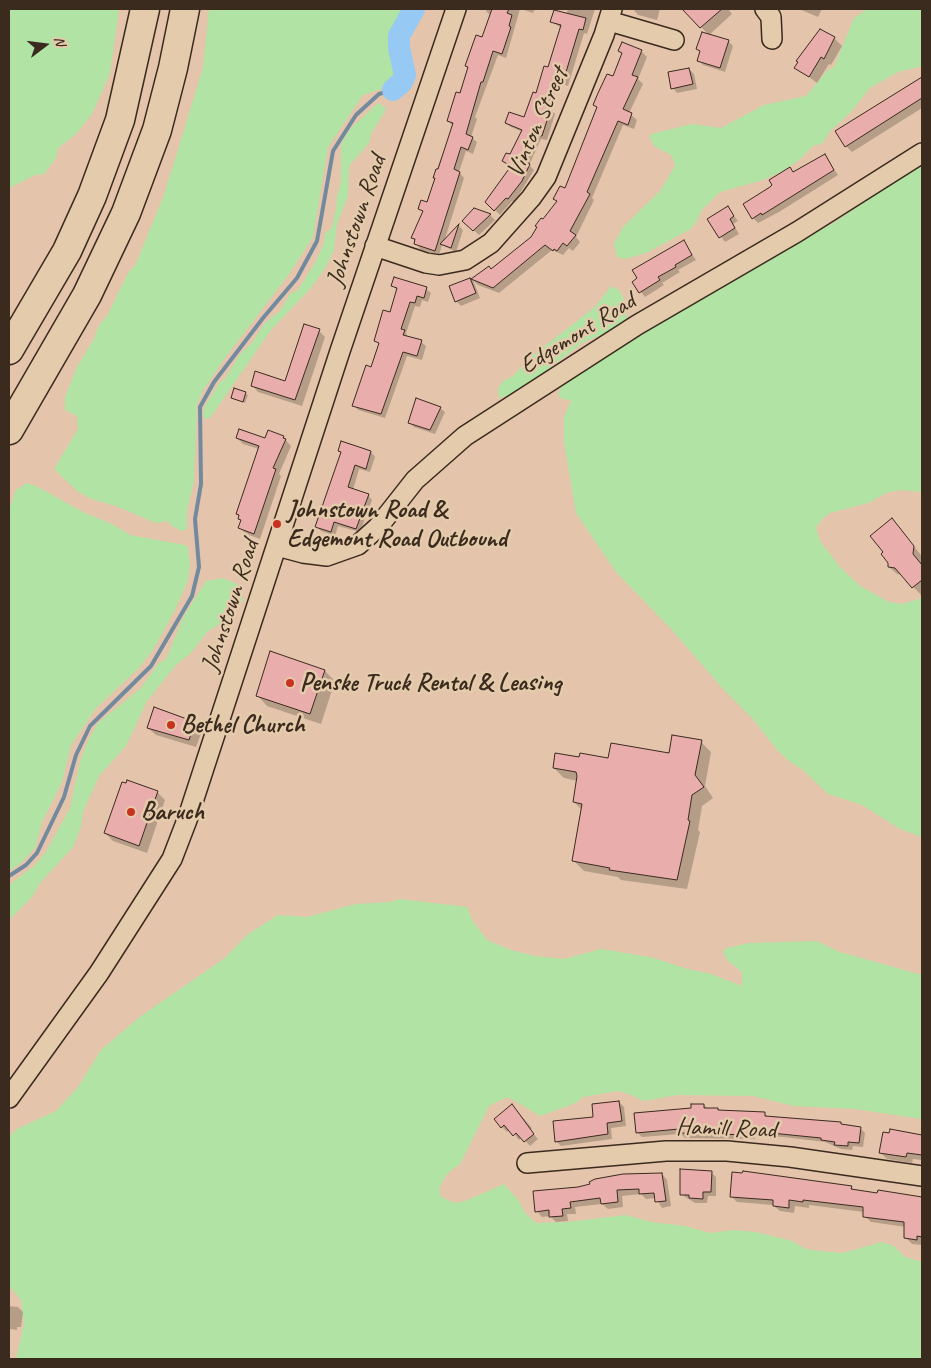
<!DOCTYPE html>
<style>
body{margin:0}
#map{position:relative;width:931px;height:1368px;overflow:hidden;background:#e4c5ab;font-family:Caveat,sans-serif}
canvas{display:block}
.frame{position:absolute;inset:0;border:10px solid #3b2a1e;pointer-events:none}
.north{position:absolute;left:20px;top:20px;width:50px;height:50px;-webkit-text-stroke:4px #e3cbab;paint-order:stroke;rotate:75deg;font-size:14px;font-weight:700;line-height:20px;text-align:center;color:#3b2a1e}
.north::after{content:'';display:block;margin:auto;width:18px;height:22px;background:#3b2a1e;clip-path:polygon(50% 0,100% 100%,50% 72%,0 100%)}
</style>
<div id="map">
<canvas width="931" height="1368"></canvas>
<div class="frame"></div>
<div class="north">N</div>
</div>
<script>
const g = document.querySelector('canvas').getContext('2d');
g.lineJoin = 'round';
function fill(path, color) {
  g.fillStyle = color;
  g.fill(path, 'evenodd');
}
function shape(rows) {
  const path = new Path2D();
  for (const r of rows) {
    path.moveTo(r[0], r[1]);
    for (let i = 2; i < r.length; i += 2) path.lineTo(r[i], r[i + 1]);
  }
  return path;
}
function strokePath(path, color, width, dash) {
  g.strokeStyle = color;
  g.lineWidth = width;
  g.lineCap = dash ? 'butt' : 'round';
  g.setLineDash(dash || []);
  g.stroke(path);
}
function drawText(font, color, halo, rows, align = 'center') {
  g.font = font + ' Caveat,sans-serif';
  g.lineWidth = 5;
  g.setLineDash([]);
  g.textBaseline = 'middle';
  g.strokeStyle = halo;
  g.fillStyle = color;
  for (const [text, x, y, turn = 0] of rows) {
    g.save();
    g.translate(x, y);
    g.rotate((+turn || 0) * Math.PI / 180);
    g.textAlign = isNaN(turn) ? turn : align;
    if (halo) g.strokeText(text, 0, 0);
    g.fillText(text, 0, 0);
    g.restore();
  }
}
fill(shape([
 [9,9,119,9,110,73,92,114,76,134,58,148,56,158,44,174,35,175,9,188],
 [209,9,408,9,391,42,396,66,394,85,363,95,328,147,313,237,289,274,225,358,203,390,197,404,194,481,187,511,187,526,186,530,182,531,173,527,167,521,156,523,116,506,91,499,77,491,54,469,78,429,77,416,65,410,65,397,77,367,95,337,98,327,107,316,128,273,136,264,164,195,203,68],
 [867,9,922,9,922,66,898,72,870,88,850,113,830,131,823,143,813,146,799,160,785,170,763,180,720,192,702,210,695,224,689,230,646,253,625,259,617,257,614,244,623,227,660,191,674,168,675,164,671,155,654,146,650,138,651,134,692,124,721,128,764,105,806,96,827,71,834,67,854,18],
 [378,103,386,108,384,113,371,134,369,143,349,166,348,196,337,224,334,250,325,268,311,288,271,330,210,418,205,419,203,415,205,406,220,382,225,379,240,354,252,343,265,323,280,311,290,294,298,290,316,261,324,243,325,234,332,227,336,209,337,196,341,182,341,144,350,129],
 [922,163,922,492,900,490,886,493,868,503,830,513,822,519,816,528,820,541,839,566,860,586,889,602,902,604,922,598,922,837,900,829,862,805,828,794,803,770,789,761,777,750,752,718,724,690,672,630,616,572,576,513,564,442,564,417,571,400,562,399,558,395,563,382,606,352,726,281,835,222],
 [611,286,619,290,628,307,626,319,621,327,584,342,516,393,499,398,498,389,503,381,512,377,532,356,595,307],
 [27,483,36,486,85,513,112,524,130,535,185,545,188,547,190,566,188,580,175,610,153,650,138,669,96,708,71,745,62,782,42,822,35,848,21,863,9,871,9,510,16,490],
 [223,578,242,586,243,601,229,618,207,632,191,653,176,665,147,701,126,746,99,776,83,812,81,827,73,847,40,883,32,897,9,920,9,885,34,866,46,852,70,808,80,762,87,743,98,723,141,688,158,664,166,659,184,616,206,581],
 [400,899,467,907,472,920,487,940,511,950,535,956,564,959,601,949,614,951,654,958,684,968,711,974,742,986,742,972,727,960,723,951,727,948,749,943,816,941,840,952,922,975,922,1119,855,1109,794,1106,753,1096,678,1095,643,1101,632,1095,618,1091,583,1097,576,1103,540,1116,510,1098,505,1098,489,1106,460,1164,447,1174,439,1188,441,1197,455,1203,465,1201,504,1184,519,1201,525,1213,536,1223,567,1222,626,1215,651,1222,685,1226,710,1233,733,1230,756,1232,792,1241,806,1249,821,1251,843,1253,882,1242,894,1246,905,1257,922,1262,922,1359,16,1359,24,1325,21,1300,9,1286,9,1137,17,1129,56,1111,78,1087,101,1050,141,1016,225,958,247,935,278,915,307,917,356,904,390,902]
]), '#b1e3a4');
fill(shape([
 [487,9,520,9,506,58,498,55,475,117,477,119,471,137,477,142,473,154,466,151,459,172,464,178,444,242,459,226,463,230,456,252,442,245,439,255,420,249,413,238,423,212,420,209,428,204,436,179,434,177,453,126,448,121,469,69,467,66,483,39,491,16,486,11],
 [521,9,535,9,533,13],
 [568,9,595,9,587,34,584,33,568,86,562,84,559,93,555,92,550,109,555,114,547,140,541,139,529,165,534,170,514,203,512,201,500,215,487,202,512,168,503,161,510,156,523,132,511,127,506,123,525,119,548,68,561,28,552,22,566,15],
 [633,9,660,9,657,20,638,15],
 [691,9,728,9,732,14,709,35,728,41,733,46,725,72,703,65,699,60,701,52,698,49,709,35,687,13],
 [799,9,822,9,818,17],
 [834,38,842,46,831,65,829,64,817,83,796,67,802,52],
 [619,51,641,51,647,57,638,79,643,84,629,113,637,120,634,129,623,125,592,198,594,200,576,237,580,242,573,251,569,248,563,255,552,250,499,293,478,285,473,280,480,298,461,306,456,301,470,279,472,280,489,268,491,271,532,237,558,202,555,199,566,190,598,108,595,105,614,78,623,54],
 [689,69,694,74,697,89,677,93,673,88],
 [922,79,922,108,852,152,846,146,836,131],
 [824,155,838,175,779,212,758,223,753,218,770,188,790,169,794,173],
 [728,208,738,221,733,224,739,234,725,242,709,219],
 [474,210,490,215,495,220,479,235,464,221],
 [684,242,696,260,678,270,680,272,662,283,664,285,645,297,633,282],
 [393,286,426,289,431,293,428,302,422,300,420,307,415,306,406,333,408,337,421,342,426,346,422,360,407,356,385,418,358,410,354,405,372,368,380,345,375,340,391,314,398,291],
 [319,331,325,337,302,406,258,392,252,385,285,383],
 [235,389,248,395,245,403,232,397],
 [440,408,445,412,435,434,414,427,409,422],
 [283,437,291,446,279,474,281,476,260,539,246,534,240,528,242,521,238,514,259,449,243,444,237,438,266,439],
 [339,451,371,452,375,457,370,472,359,469,353,490,368,495,372,500,360,532,338,526,335,536,321,531,317,527,342,453],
 [899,528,921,555,921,595,902,575,897,574,889,567],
 [325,671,335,681,321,724,267,706,257,695],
 [194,723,202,731,196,747,156,735,148,728],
 [701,742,711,752,705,786,713,798,702,806,698,830,700,832,687,889,621,880,618,877,584,871,573,860,582,810,574,802,578,781,564,778,554,768,580,758,609,760,670,754],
 [157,792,165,800,147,853,113,841,105,833],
 [619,1102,624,1107,626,1126,611,1128,612,1139,561,1146,557,1142],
 [512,1105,532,1128,530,1130,538,1139,530,1146,522,1137,519,1140,510,1129,507,1132,502,1127],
 [704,1105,708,1109,764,1113,769,1118,860,1128,865,1133,863,1147,853,1146,852,1150,841,1149,825,1142,783,1137,755,1135,755,1139,685,1138,681,1134,642,1137,637,1132],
 [891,1130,922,1135,922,1160,913,1159,912,1163,887,1159,881,1153],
 [711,1172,716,1177,716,1196,708,1196,707,1203,695,1203,682,1195],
 [662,1174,667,1180,671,1206,662,1208,656,1198,646,1199,641,1194,622,1196,623,1207,608,1209,602,1204,575,1207,576,1214,567,1214,568,1221,556,1222,550,1216,542,1217,537,1211,578,1188],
 [851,1187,855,1191,878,1194,879,1192,922,1198,922,1245,912,1244,906,1238,906,1227,871,1222,865,1216,864,1212,809,1205,809,1208,795,1206,794,1213,780,1211,773,1205,737,1202,731,1196],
 [9,1306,18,1307,23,1312,21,1327,17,1327,17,1330,10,1329,9,1341]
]), '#0003');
strokePath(shape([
 [9,876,26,865,37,853,64,797,76,755,90,726,151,666,192,596,199,567,195,519,201,484,200,407,214,382,263,318,297,278,317,241,333,151,356,115,379,94,393,90]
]), '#72899e', 4);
strokePath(shape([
 [393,90,402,82,405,75,399,48,399,36,414,9]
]), '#96c9f3', 22);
const building = shape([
 [492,9,509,9,507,13,512,15,509,26,511,27,502,54,493,51,483,82,481,82,466,134,473,137,468,150,461,147,454,169,460,172,435,251,414,244,415,239,411,238,423,211,418,209,421,200,427,202,435,178,433,178,436,169,438,169,453,123,447,121,456,92,460,93,468,67,465,66,476,35,482,37,492,9],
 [682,9,722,9,700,28,682,9],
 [554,10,586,18,583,30,579,29,563,82,557,80,554,89,551,88,545,106,551,108,542,136,536,135,524,161,530,164,522,181,508,199,506,198,494,211,485,202,511,166,502,161,506,153,510,154,522,130,505,123,509,112,524,117,533,92,536,93,544,66,548,67,561,25,550,22,554,10],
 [820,29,835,37,824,59,821,57,809,77,794,68,798,62,796,61,820,29],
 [702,32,729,40,720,68,697,61,700,51,696,49,702,32],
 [622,42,642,50,632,75,638,77,623,109,632,113,628,125,618,121,587,192,590,194,570,231,576,235,567,246,563,243,557,251,554,249,553,251,545,245,493,288,471,279,489,266,491,269,531,237,537,227,535,226,541,218,543,219,557,201,553,199,560,186,565,188,597,107,593,105,598,93,607,74,613,76,622,53,618,51,622,42],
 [689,68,693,84,671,89,668,72,689,68],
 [922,77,922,98,845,147,835,131,922,77],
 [825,154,834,170,762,215,761,213,752,219,743,204,770,187,772,185,769,180,790,167,793,172,825,154],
 [728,206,734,216,730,219,735,228,719,238,707,219,728,206],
 [474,208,491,214,473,231,462,221,474,208],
 [459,224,451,248,440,244,459,224],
 [684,240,692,255,675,265,676,267,658,277,660,280,639,293,632,282,637,278,632,270,684,240],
 [394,277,427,287,424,298,417,296,415,303,410,302,401,329,405,330,403,335,422,340,417,356,403,352,381,414,352,406,366,365,371,367,379,343,374,341,383,310,390,312,397,288,391,286,394,277],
 [470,278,476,293,455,302,449,286,470,278],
 [304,324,320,329,295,400,251,386,255,371,285,381,304,324],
 [234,388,246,392,243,402,231,398,234,388],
 [416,398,441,407,430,430,408,423,416,398],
 [239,429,265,438,268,430,284,436,283,438,286,439,273,468,276,469,254,534,238,528,241,520,238,519,239,515,236,514,259,446,236,438,239,429],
 [341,441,371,451,366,469,355,465,348,487,369,494,356,529,334,522,331,532,315,527,341,452,338,451,341,441],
 [892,518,914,546,913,554,922,565,922,580,912,588,895,568,888,567,888,563,881,554,883,552,870,536,892,518],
 [270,651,325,670,310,714,256,696,270,651],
 [154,707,195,722,189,740,147,728,154,707],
 [672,735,702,740,695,775,704,787,692,795,688,820,690,821,677,880,609,870,610,868,572,861,582,804,573,802,577,776,576,772,553,768,555,753,579,757,580,753,608,758,611,743,669,753,672,735],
 [127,780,158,791,139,846,104,833,122,782,126,783,127,780],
 [619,1101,622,1121,607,1123,608,1134,555,1142,553,1121,593,1117,592,1104,619,1101],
 [512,1104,534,1134,524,1142,516,1133,513,1136,504,1125,501,1128,494,1119,512,1104],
 [691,1104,704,1104,704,1108,718,1108,718,1110,765,1112,765,1116,841,1122,841,1124,861,1127,859,1143,848,1142,848,1146,834,1145,835,1142,821,1140,821,1138,751,1131,751,1135,679,1133,679,1129,636,1133,634,1113,691,1108,691,1104],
 [890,1129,922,1135,922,1155,907,1153,906,1157,879,1153,883,1132,889,1133,890,1129],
 [680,1169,712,1171,711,1192,703,1192,703,1199,689,1198,689,1195,680,1195,680,1169],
 [743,1171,852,1186,851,1189,877,1193,878,1190,922,1197,922,1237,917,1236,917,1240,904,1238,904,1222,863,1217,863,1207,803,1200,803,1202,789,1200,789,1208,773,1206,773,1200,730,1197,732,1172,742,1173,743,1171],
 [662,1173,666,1201,655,1202,654,1193,639,1194,639,1189,617,1190,618,1202,601,1204,600,1198,570,1202,571,1208,562,1209,563,1216,549,1217,549,1210,535,1212,533,1191,578,1187,590,1184,589,1182,595,1179,623,1174,662,1173]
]);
fill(building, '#e9aeac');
strokePath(building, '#3b2a1e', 1);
const minor = shape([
 [765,9,771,17,772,39],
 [609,21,674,40],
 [375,246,426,263,439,265,465,260,491,243,531,198,546,177,604,35,612,9],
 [277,546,303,553,327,556,358,545,378,527,415,480,465,436,637,325,797,232,922,153],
 [9,1098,99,973,172,859,187,820,340,351,456,9],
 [527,1163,666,1151,727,1151,790,1157,922,1176]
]);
const highway = shape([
 [9,350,67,251,92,196,120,120,145,9],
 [9,430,87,295,126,213,157,130,173,68,185,9]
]);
strokePath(minor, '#3b2a1e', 22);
strokePath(highway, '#3b2a1e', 31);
strokePath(minor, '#e3cbab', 19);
strokePath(highway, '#e3cbab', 28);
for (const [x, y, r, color] of [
 [277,524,5,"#c8321e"],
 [290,683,5,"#c8321e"],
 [171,725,5,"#c8321e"],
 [131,812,5,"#c8321e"]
]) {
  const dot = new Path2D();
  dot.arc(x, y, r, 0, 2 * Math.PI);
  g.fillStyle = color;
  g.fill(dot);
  strokePath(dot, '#e3cbab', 2);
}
drawText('25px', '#3b2a1e', '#e3cbab', [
 ["Vinton Street",538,123,-66],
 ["Johnstown Road",357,221,-71],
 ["Edgemont Road",578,334,-32],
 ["Johnstown Road",231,606,-72],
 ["Hamill Road",726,1129,2]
]);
drawText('bold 25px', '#3b2a1e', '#e3cbab', [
 ["Johnstown Road &",287,510],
 ["Edgemont Road Outbound",287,539],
 ["Penske Truck Rental & Leasing",300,683],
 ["Bethel Church",181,725],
 ["Baruch",141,812]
], 'left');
</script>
